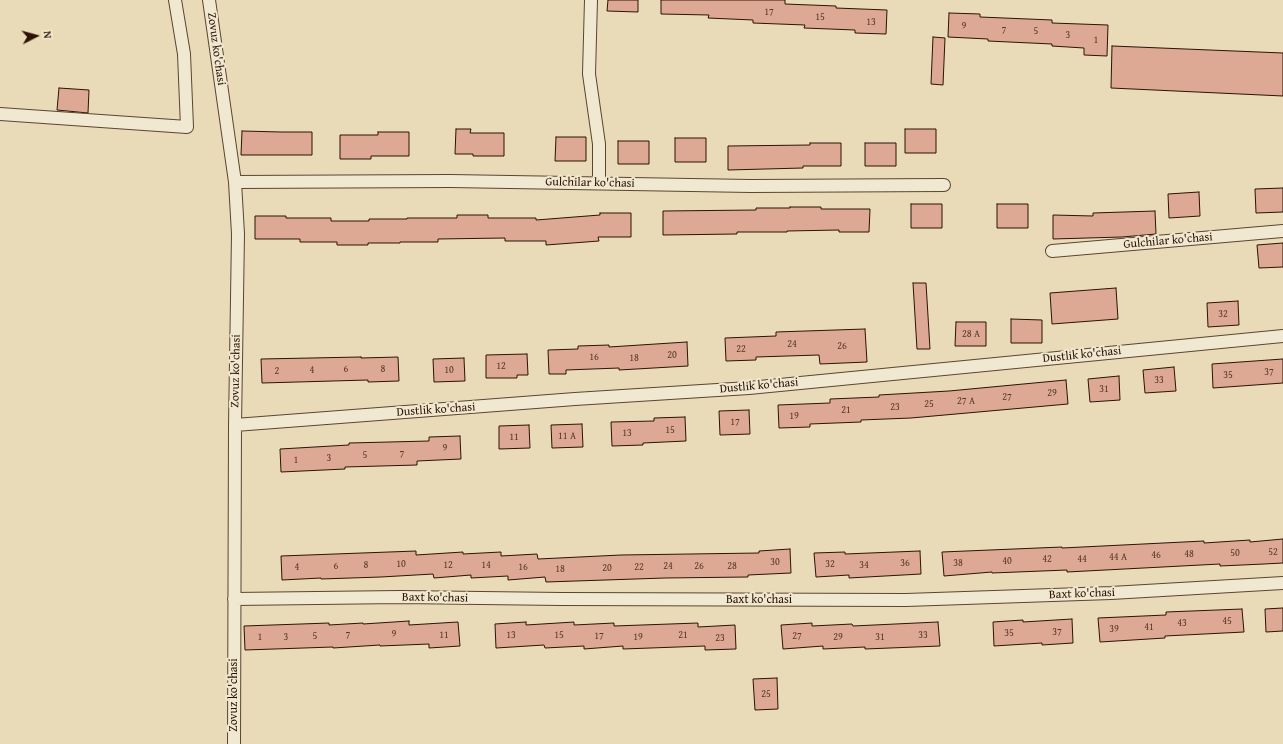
<!DOCTYPE html>
<meta charset="utf-8">
<style>
body{margin:0}
#map{position:relative;width:1283px;height:744px;overflow:hidden;background:#e9dbb8;font-family:"Gentium Book Plus",serif}
canvas{display:block}
.north{position:absolute;left:16px;top:16px;width:40px;height:40px;-webkit-text-stroke:3px #f1e8d1;paint-order:stroke;rotate:84deg;font-size:11px;font-weight:700;line-height:16px;text-align:center;color:#2c1303}
.north::after{content:'';display:block;margin:auto;width:14px;height:18px;background:#2c1303;clip-path:polygon(50% 0,100% 100%,50% 72%,0 100%)}
</style>
<div id="map">
<canvas width="1283" height="744"></canvas>
<div class="north">N</div>
</div>
<script>
const g = document.querySelector('canvas').getContext('2d');
g.lineJoin = 'round';
function fill(path, color) {
  g.fillStyle = color;
  g.fill(path, 'evenodd');
}
function shape(rows) {
  const path = new Path2D();
  for (const r of rows) {
    path.moveTo(r[0], r[1]);
    for (let i = 2; i < r.length; i += 2) path.lineTo(r[i], r[i + 1]);
  }
  return path;
}
function strokePath(path, color, width, dash) {
  g.strokeStyle = color;
  g.lineWidth = width;
  g.lineCap = dash ? 'butt' : 'round';
  g.setLineDash(dash || []);
  g.stroke(path);
}
function drawText(font, color, halo, rows, align = 'center') {
  g.font = font + ' "Gentium Book Plus",serif';
  g.lineWidth = 4;
  g.setLineDash([]);
  g.textBaseline = 'middle';
  g.strokeStyle = halo;
  g.fillStyle = color;
  for (const [text, x, y, turn = 0] of rows) {
    g.save();
    g.translate(x, y);
    g.rotate((+turn || 0) * Math.PI / 180);
    g.textAlign = isNaN(turn) ? turn : align;
    if (halo) g.strokeText(text, 0, 0);
    g.fillText(text, 0, 0);
    g.restore();
  }
}
const building = shape([
 [608,0,638,0,638,12,607,11,608,0],
 [661,0,785,0,785,4,836,6,836,8,887,10,886,34,855,33,855,30,804,28,805,25,753,23,753,20,708,18,709,15,661,14,661,0],
 [949,13,980,14,980,17,1052,20,1052,23,1108,25,1107,56,1084,55,1084,48,1052,46,1052,44,988,41,988,39,948,37,949,13],
 [933,37,945,38,943,85,931,84,933,37],
 [1112,46,1283,53,1283,96,1111,88,1112,46],
 [59,88,89,90,88,113,57,110,59,88],
 [456,129,471,129,470,133,504,133,504,156,473,156,473,154,455,154,456,129],
 [905,129,936,129,936,153,905,153,905,129],
 [242,131,281,132,312,132,312,155,241,155,242,131],
 [378,132,409,132,409,156,371,156,371,159,340,159,340,135,378,135,378,132],
 [556,137,586,137,586,161,555,161,556,137],
 [675,138,706,138,706,162,675,162,675,138],
 [618,141,649,141,649,164,618,164,618,141],
 [810,143,841,143,841,166,803,166,803,168,728,170,728,146,810,145,810,143],
 [865,143,896,143,896,166,865,166,865,143],
 [1283,188,1283,212,1256,213,1255,189,1283,188],
 [1199,192,1200,216,1169,218,1168,194,1199,192],
 [911,204,942,204,942,228,911,228,911,204],
 [997,204,1028,204,1028,228,997,228,997,204],
 [790,207,821,207,821,209,870,209,869,232,839,232,839,230,787,231,787,232,737,232,737,234,663,235,663,211,756,210,756,208,790,208,790,207],
 [1155,211,1156,234,1122,237,1053,239,1053,215,1093,216,1093,213,1155,211],
 [600,213,631,213,631,237,598,237,599,241,546,245,546,241,505,241,505,238,438,239,438,242,400,242,400,243,368,243,368,245,337,245,337,242,300,242,300,239,255,239,255,216,286,216,286,218,331,218,331,221,369,221,369,219,407,219,407,218,457,218,457,215,488,215,488,218,536,218,536,220,600,215,600,213],
 [1283,243,1283,267,1259,268,1257,245,1283,243],
 [913,283,926,283,930,349,917,349,913,283],
 [1116,288,1118,319,1052,324,1050,293,1116,288],
 [1238,301,1239,325,1208,327,1207,303,1238,301],
 [1011,319,1042,320,1042,343,1011,343,1011,319],
 [956,322,986,322,986,346,955,346,956,322],
 [865,329,867,362,820,364,819,355,756,357,756,360,726,361,725,338,776,336,776,332,865,329],
 [687,342,688,366,619,370,619,368,566,370,566,374,549,374,548,350,578,349,578,346,609,345,609,347,687,342],
 [527,354,528,375,517,375,517,378,486,378,486,355,527,354],
 [361,357,361,358,398,357,399,381,368,382,368,380,262,383,261,359,361,357],
 [464,358,465,381,434,382,433,359,464,358],
 [1283,359,1283,383,1213,388,1212,364,1283,359],
 [1174,367,1176,391,1145,393,1143,370,1174,367],
 [1119,376,1120,400,1090,402,1088,379,1119,376],
 [1066,380,1068,404,911,418,861,420,861,422,810,424,810,427,779,428,778,405,830,403,830,399,879,397,879,395,949,391,1066,380],
 [749,410,750,434,720,435,719,411,749,410],
 [685,417,686,441,643,443,643,445,612,446,611,422,654,421,654,418,685,417],
 [582,424,583,447,552,448,551,425,582,424],
 [529,425,530,448,499,449,499,426,529,425],
 [460,436,461,459,417,461,417,465,345,467,345,469,281,472,280,449,349,445,349,443,429,441,429,437,460,436],
 [1283,539,1283,563,1264,564,1220,566,1220,564,1067,572,1067,570,992,573,992,572,944,576,942,552,1062,547,1062,548,1204,541,1204,543,1250,540,1250,542,1283,539],
 [790,549,791,573,748,575,748,577,665,578,546,582,545,577,508,580,508,576,471,578,471,575,434,578,433,574,381,577,321,579,321,578,282,580,281,556,416,551,416,555,463,552,463,554,501,552,501,556,537,554,538,559,621,555,759,553,759,551,790,549],
 [920,551,921,574,849,578,849,575,816,577,814,553,845,552,845,554,920,551],
 [1283,608,1283,631,1266,632,1265,609,1283,608],
 [1242,609,1244,632,1165,636,1165,638,1100,642,1098,618,1166,615,1166,612,1242,609],
 [1072,619,1073,643,1042,645,1042,643,994,646,993,622,1023,620,1023,622,1072,619],
 [409,621,409,625,458,622,460,646,429,648,429,644,380,646,380,645,333,648,333,647,245,650,244,626,329,623,329,625,363,623,363,624,409,621],
 [526,622,526,625,574,622,574,625,614,623,614,626,698,623,698,627,735,625,736,649,705,650,705,646,623,649,623,646,584,649,584,646,545,648,544,645,496,648,495,624,526,622],
 [938,622,940,646,865,649,865,647,823,649,823,646,783,649,781,625,812,623,812,626,852,624,853,626,938,622],
 [777,678,778,709,755,710,753,679,777,678]
]);
fill(building, '#dda894');
strokePath(building, '#2c1303', 1);
const minor = shape([
 [209,0,235,182,238,234,235,425,234,744],
 [591,0,589,74,599,144,599,183],
 [0,114,187,127,184,54,175,0],
 [235,182,450,181,751,186,944,185],
 [1052,251,1283,231],
 [235,425,575,399,749,388,1283,336],
 [234,599,400,597,562,599,906,600,1111,593,1283,583]
]);
strokePath(minor, '#5b4530', 14);
strokePath(minor, '#f1e8d1', 12);
drawText('10px', '#583827', null, [
 ["17",769,12],
 ["15",820,17],
 ["13",871,22],
 ["9",964,26],
 ["7",1004,30],
 ["5",1036,31],
 ["3",1068,35],
 ["1",1096,40],
 ["32",1223,314],
 ["28 А",971,334],
 ["24",792,344],
 ["26",842,346],
 ["22",741,349],
 ["20",672,355],
 ["16",594,357],
 ["18",634,358],
 ["12",501,366],
 ["6",346,369],
 ["8",383,369],
 ["4",312,370],
 ["10",449,370],
 ["2",277,371],
 ["37",1269,372],
 ["35",1228,375],
 ["33",1159,380],
 ["31",1104,389],
 ["29",1052,393],
 ["27",1007,397],
 ["27 А",966,401],
 ["25",929,404],
 ["23",895,407],
 ["21",846,410],
 ["19",794,416],
 ["17",735,422],
 ["15",670,430],
 ["13",627,433],
 ["11 А",567,436],
 ["11",514,437],
 ["9",445,448],
 ["7",402,454],
 ["5",365,455],
 ["3",329,458],
 ["1",296,460],
 ["52",1273,552],
 ["50",1235,553],
 ["48",1189,554],
 ["46",1156,555],
 ["44 А",1118,557],
 ["42",1047,559],
 ["44",1082,559],
 ["40",1007,561],
 ["30",775,562],
 ["36",905,563],
 ["38",958,563],
 ["10",401,564],
 ["32",830,564],
 ["8",366,565],
 ["12",448,565],
 ["14",486,565],
 ["34",864,565],
 ["6",336,566],
 ["24",668,566],
 ["26",699,566],
 ["28",732,566],
 ["4",297,567],
 ["16",523,567],
 ["22",639,567],
 ["20",607,568],
 ["18",560,569],
 ["45",1227,621],
 ["43",1182,623],
 ["41",1149,627],
 ["39",1114,629],
 ["37",1057,632],
 ["35",1009,633],
 ["9",394,634],
 ["7",348,635],
 ["11",444,635],
 ["13",511,635],
 ["15",559,635],
 ["21",683,635],
 ["33",923,635],
 ["5",315,636],
 ["17",599,636],
 ["27",797,636],
 ["1",260,637],
 ["3",286,637],
 ["19",638,637],
 ["29",838,637],
 ["31",880,637],
 ["23",720,638],
 ["25",766,694]
]);
drawText('12px', '#2c1303', '#f1e8d1', [
 ["Zovuz ko'chasi",216,49,82],
 ["Gulchilar ko'chasi",590,183,1],
 ["Gulchilar ko'chasi",1168,241,-5],
 ["Dustlik ko'chasi",1082,355,-6],
 ["Zovuz ko'chasi",236,371,-89],
 ["Dustlik ko'chasi",759,386,-5],
 ["Dustlik ko'chasi",436,410,-4],
 ["Baxt ko'chasi",1082,594,-2],
 ["Baxt ko'chasi",435,598,1],
 ["Baxt ko'chasi",759,600],
 ["Zovuz ko'chasi",234,695,-90]
]);
</script>
